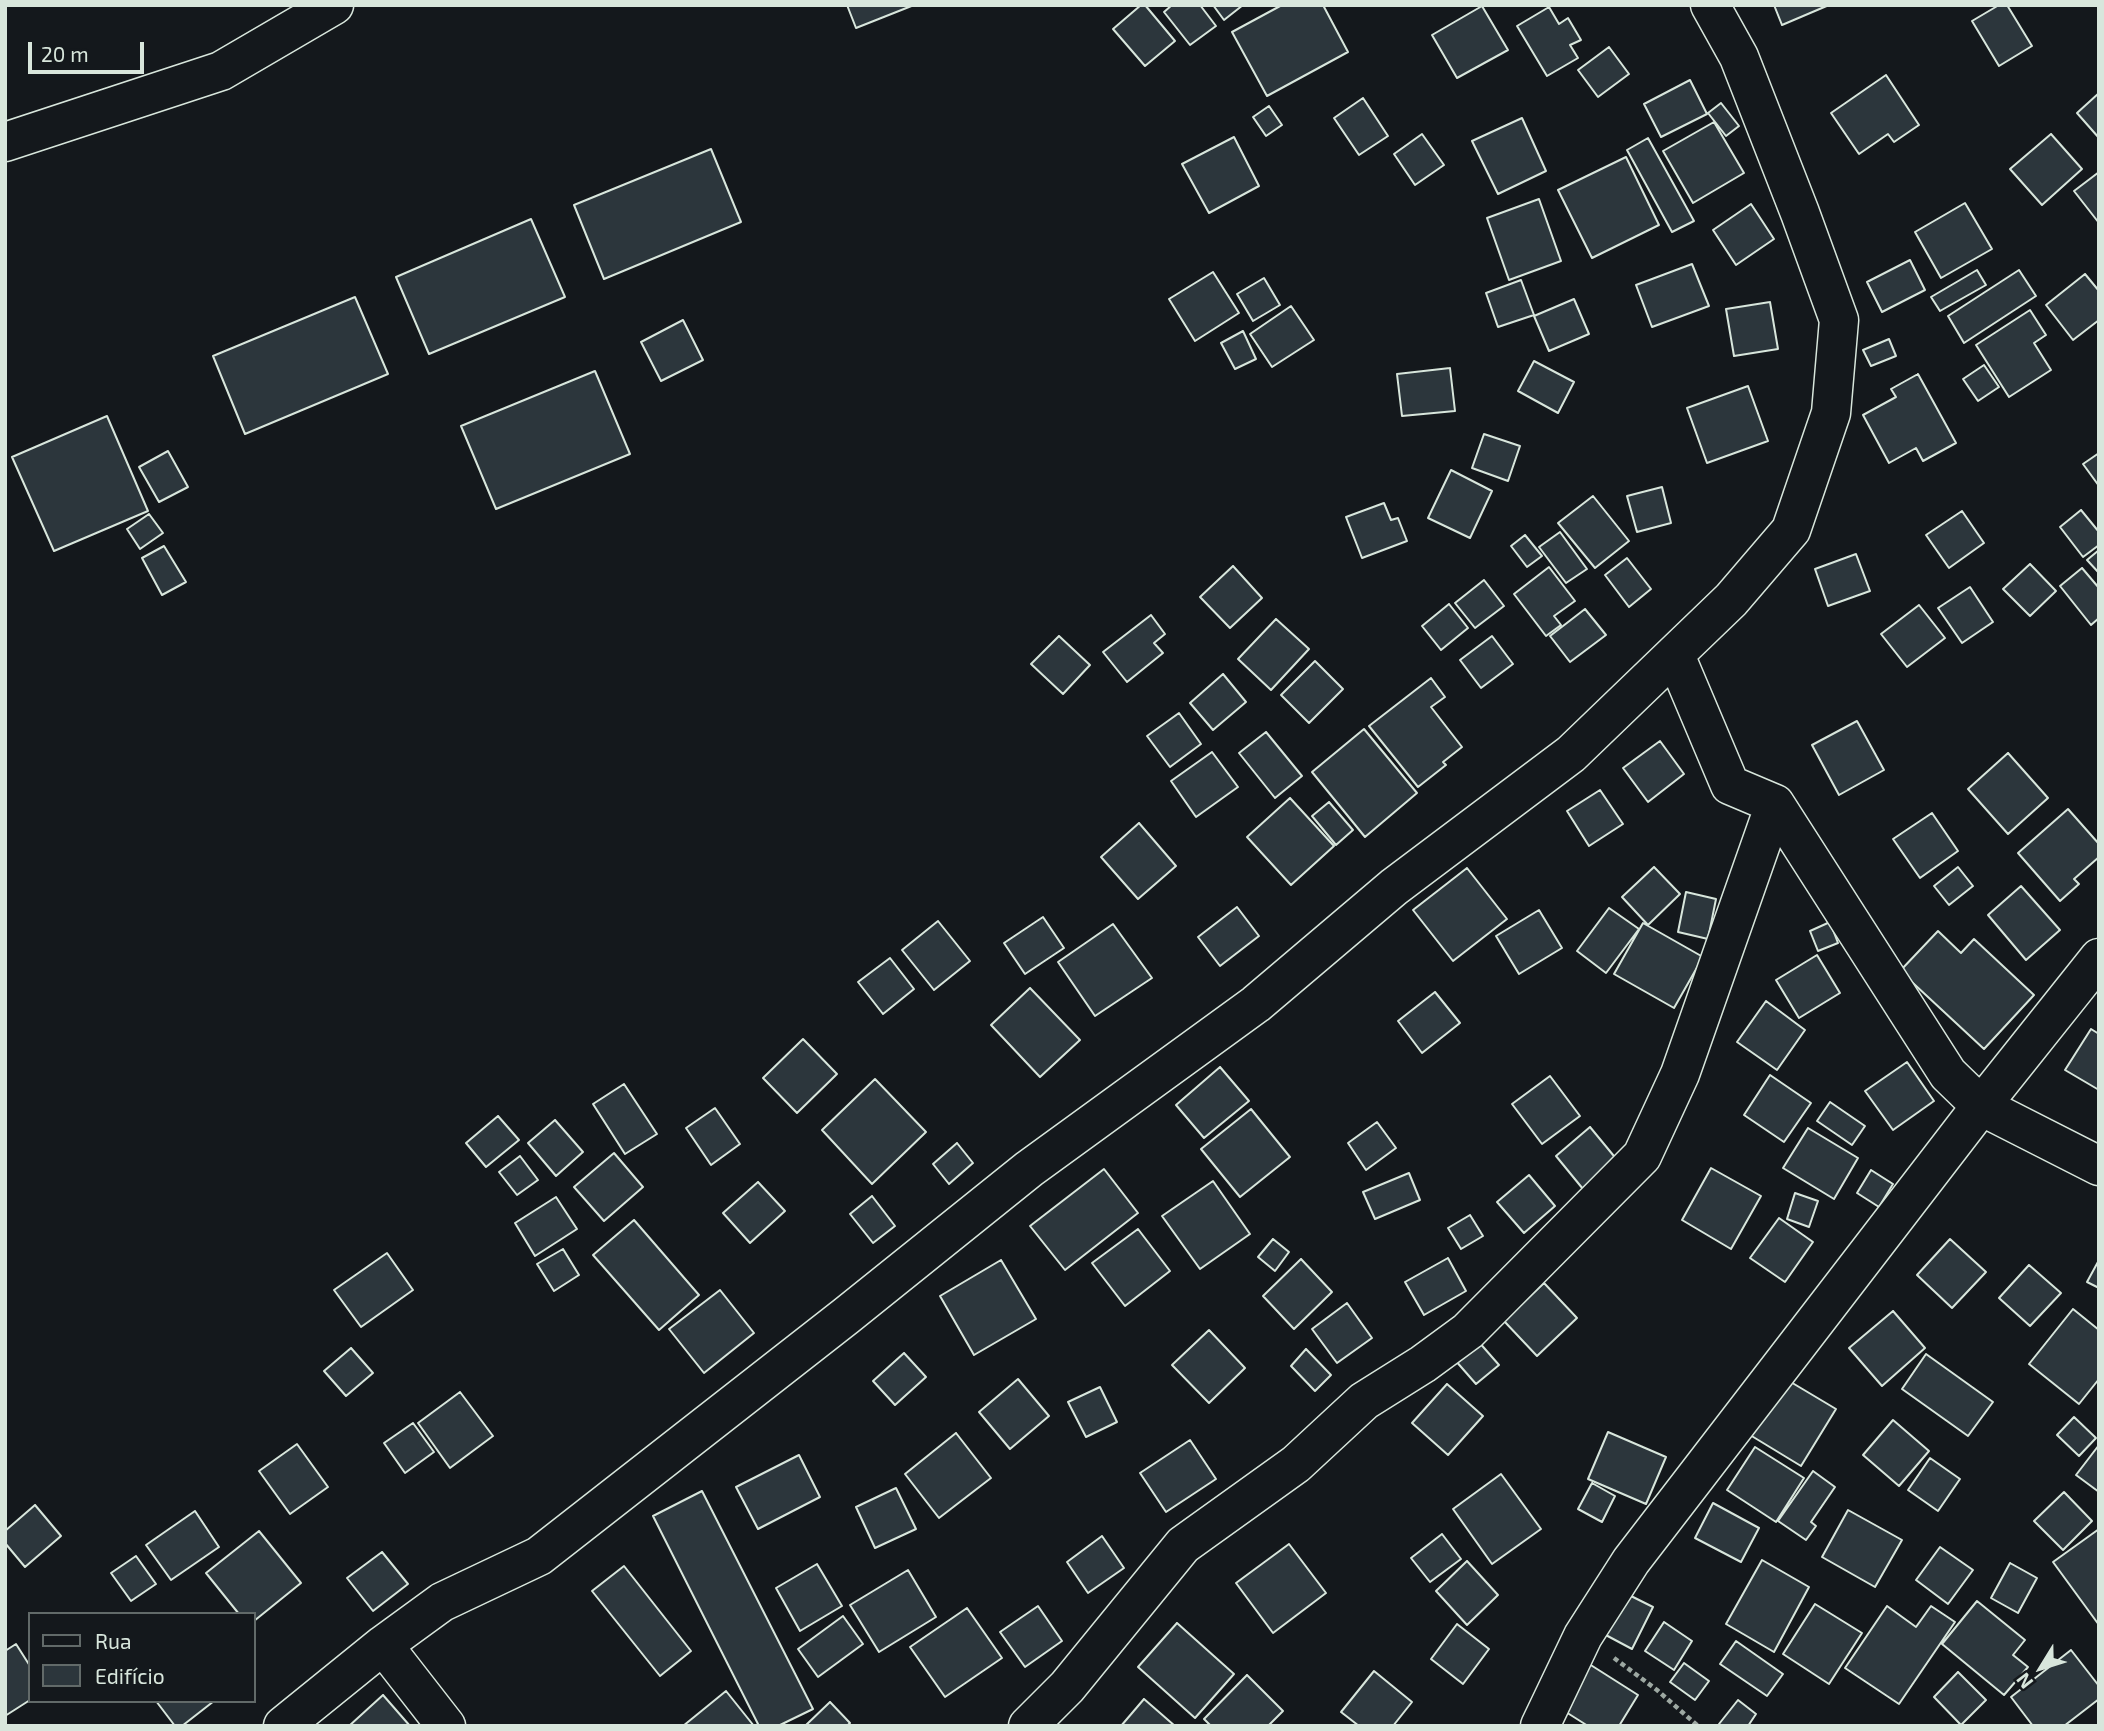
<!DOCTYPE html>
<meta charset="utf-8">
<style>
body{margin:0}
#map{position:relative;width:2104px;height:1731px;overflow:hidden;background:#14181c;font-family:"Exo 2",sans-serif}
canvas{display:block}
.frame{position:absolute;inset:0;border:7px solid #d8e6dc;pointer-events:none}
.legend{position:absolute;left:28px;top:1612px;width:228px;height:91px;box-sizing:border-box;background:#14181c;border:2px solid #626a69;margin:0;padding:9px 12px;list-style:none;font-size:21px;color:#d8e6dc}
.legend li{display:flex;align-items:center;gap:14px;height:35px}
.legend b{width:35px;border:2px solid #626a69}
.north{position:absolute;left:2006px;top:1633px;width:70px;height:70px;-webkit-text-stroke:5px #14181c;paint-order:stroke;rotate:232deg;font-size:19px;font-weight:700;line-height:28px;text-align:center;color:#d8e6dc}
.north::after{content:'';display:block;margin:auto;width:24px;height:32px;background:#d8e6dc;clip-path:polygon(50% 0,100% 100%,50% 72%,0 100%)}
.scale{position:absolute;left:28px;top:42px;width:116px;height:32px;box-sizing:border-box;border:4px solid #d8e6dc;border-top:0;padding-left:9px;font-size:21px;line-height:24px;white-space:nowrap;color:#d8e6dc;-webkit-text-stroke:5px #14181c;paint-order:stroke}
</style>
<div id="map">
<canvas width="2104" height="1731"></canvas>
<div class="frame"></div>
<ul class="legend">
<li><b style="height:9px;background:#14181c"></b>Rua</li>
<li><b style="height:19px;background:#2c363c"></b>Edifício</li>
</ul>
<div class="north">N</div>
<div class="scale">20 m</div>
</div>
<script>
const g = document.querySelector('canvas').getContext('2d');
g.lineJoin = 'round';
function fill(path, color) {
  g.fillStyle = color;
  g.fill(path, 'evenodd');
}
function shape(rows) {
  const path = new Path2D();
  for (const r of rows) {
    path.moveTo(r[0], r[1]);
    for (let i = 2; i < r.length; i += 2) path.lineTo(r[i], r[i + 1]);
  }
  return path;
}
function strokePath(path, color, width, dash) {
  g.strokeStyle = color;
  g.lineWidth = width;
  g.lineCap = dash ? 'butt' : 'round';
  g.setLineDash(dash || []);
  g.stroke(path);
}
const building = shape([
 [847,5,914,5,856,28,847,5],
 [1141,5,1145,5,1175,41,1145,66,1113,29,1141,5],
 [1172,5,1200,5,1216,26,1190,45,1164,12,1172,5],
 [1213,5,1243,5,1224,20,1213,5],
 [1282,5,1323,5,1348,52,1267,96,1232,32,1282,5],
 [1774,5,1829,5,1782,25,1774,5],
 [1999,5,2007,5,2032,46,1999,66,1972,21,1999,5],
 [1482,6,1508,50,1457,78,1432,35,1482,6],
 [1549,7,1559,24,1568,18,1581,40,1570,45,1578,58,1547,76,1517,26,1549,7],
 [1609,47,1629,74,1598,97,1578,70,1609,47],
 [1886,75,1919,125,1894,142,1888,134,1859,154,1831,113,1886,75],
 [1690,80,1707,114,1661,137,1644,104,1690,80],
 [2099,93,2099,138,2077,113,2099,93],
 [1363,98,1388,136,1359,155,1334,118,1363,98],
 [1721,103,1739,126,1726,136,1708,113,1721,103],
 [1269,106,1282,125,1266,136,1253,117,1269,106],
 [1522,118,1546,171,1498,194,1472,141,1522,118],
 [1714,122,1744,173,1693,203,1663,151,1714,122],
 [1422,134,1444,165,1415,185,1394,154,1422,134],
 [2051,134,2082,169,2042,205,2010,169,2051,134],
 [1234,137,1259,186,1209,213,1182,164,1234,137],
 [1648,138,1694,221,1672,232,1627,150,1648,138],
 [711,149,741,222,604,279,574,205,711,149],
 [1626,157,1659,225,1592,258,1558,190,1626,157],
 [2099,172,2099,223,2074,191,2099,172],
 [1539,199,1561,261,1509,280,1487,218,1539,199],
 [1965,203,1992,249,1941,278,1915,232,1965,203],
 [1751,204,1774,239,1736,265,1713,230,1751,204],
 [531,219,565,297,429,354,396,277,531,219],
 [1910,260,1925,290,1882,312,1867,282,1910,260],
 [1692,264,1709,306,1652,327,1636,285,1692,264],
 [1977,270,1986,285,1940,311,1931,297,1977,270],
 [2019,270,2036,296,1964,343,1948,316,2019,270],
 [1213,272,1239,313,1195,341,1169,299,1213,272],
 [2085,274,2099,291,2099,320,2073,340,2046,305,2085,274],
 [1264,278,1280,305,1253,321,1237,294,1264,278],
 [1521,280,1534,315,1498,327,1486,293,1521,280],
 [355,297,388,374,245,434,213,356,355,297],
 [1574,299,1589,334,1549,351,1534,316,1574,299],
 [1770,302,1778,349,1734,356,1726,309,1770,302],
 [1291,306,1314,340,1272,367,1250,334,1291,306],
 [2030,310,2046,335,2034,343,2051,370,2009,397,1976,345,2030,310],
 [683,320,703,360,661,381,641,342,683,320],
 [1243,331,1256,359,1235,369,1221,343,1243,331],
 [1889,339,1896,356,1871,366,1863,350,1889,339],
 [1534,361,1574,382,1558,413,1518,391,1534,361],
 [1984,365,1999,387,1978,401,1963,379,1984,365],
 [1450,368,1455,411,1402,416,1397,374,1450,368],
 [595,371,630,454,496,509,461,426,595,371],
 [1918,374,1956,443,1923,461,1916,448,1889,463,1863,415,1896,397,1891,389,1918,374],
 [1748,386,1768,441,1707,463,1687,408,1748,386],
 [107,416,148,511,54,551,12,457,107,416],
 [1484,434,1520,446,1508,481,1472,468,1484,434],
 [168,451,188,487,159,502,139,467,168,451],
 [2099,453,2099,486,2083,464,2099,453],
 [1451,470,1492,491,1470,538,1428,518,1451,470],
 [1662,487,1671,523,1637,532,1627,496,1662,487],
 [1593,496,1629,541,1595,568,1558,523,1593,496],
 [1384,503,1391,520,1398,518,1407,541,1362,558,1346,517,1384,503],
 [2081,510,2099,532,2099,545,2083,557,2060,527,2081,510],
 [1962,511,1984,543,1949,568,1926,535,1962,511],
 [149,514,163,533,140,549,127,529,149,514],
 [1560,532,1587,569,1566,583,1539,547,1560,532],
 [1525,535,1542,556,1527,567,1511,546,1525,535],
 [164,546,186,582,162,595,142,558,164,546],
 [2099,550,2099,573,2087,560,2099,550],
 [1856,554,1870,591,1828,606,1815,569,1856,554],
 [1627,558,1651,589,1629,607,1605,575,1627,558],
 [2030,564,2056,591,2030,616,2003,589,2030,564],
 [1233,566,1262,598,1230,628,1200,597,1233,566],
 [1549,567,1575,601,1554,616,1561,625,1546,636,1514,594,1549,567],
 [2082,568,2099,588,2099,618,2091,625,2060,586,2082,568],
 [1484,580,1504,606,1475,628,1455,603,1484,580],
 [1970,587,1993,622,1962,643,1938,608,1970,587],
 [1449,604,1468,628,1441,650,1422,626,1449,604],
 [1919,605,1945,638,1907,667,1881,634,1919,605],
 [1585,609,1606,635,1570,662,1550,636,1585,609],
 [1151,615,1165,634,1154,643,1163,653,1127,682,1103,652,1151,615],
 [1276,619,1309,649,1271,690,1238,659,1276,619],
 [1059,636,1090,665,1063,694,1031,664,1059,636],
 [1492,636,1513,664,1481,688,1460,660,1492,636],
 [1315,661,1343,689,1309,723,1281,695,1315,661],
 [1223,674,1246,702,1213,730,1190,703,1223,674],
 [1431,678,1445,697,1431,707,1462,747,1443,762,1446,765,1418,787,1369,726,1431,678],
 [1179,713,1201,744,1170,767,1147,736,1179,713],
 [1857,721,1884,770,1839,795,1812,745,1857,721],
 [1364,729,1417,793,1365,837,1312,772,1364,729],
 [1266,732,1302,776,1275,798,1239,753,1266,732],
 [1660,741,1684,774,1648,802,1623,768,1660,741],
 [1212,752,1238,787,1196,817,1171,781,1212,752],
 [2008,753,2048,798,2008,834,1968,789,2008,753],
 [1600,790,1623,824,1589,846,1567,811,1600,790],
 [1290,798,1334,846,1291,885,1247,837,1290,798],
 [1329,802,1353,830,1336,845,1312,816,1329,802],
 [2068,809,2099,844,2099,857,2074,879,2079,884,2060,901,2018,853,2068,809],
 [1932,813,1958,851,1920,878,1893,839,1932,813],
 [1139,823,1176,866,1138,899,1101,857,1139,823],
 [1654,867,1680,894,1648,925,1622,897,1654,867],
 [1958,867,1973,886,1949,905,1934,886,1958,867],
 [1467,868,1507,919,1453,961,1413,910,1467,868],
 [2021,886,2060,930,2026,960,1988,915,2021,886],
 [1686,892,1716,899,1708,939,1678,932,1686,892],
 [1237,907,1259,936,1220,966,1198,937,1237,907],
 [1609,908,1639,929,1606,973,1577,951,1609,908],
 [1539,910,1562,948,1519,974,1496,936,1539,910],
 [1043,917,1064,948,1025,974,1004,943,1043,917],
 [938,921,970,961,934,990,902,950,938,921],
 [1830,922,1838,943,1818,951,1810,931,1830,922],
 [1643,923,1703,957,1674,1008,1614,974,1643,923],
 [1113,924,1152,978,1095,1016,1058,962,1113,924],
 [1938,931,1961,953,1974,939,2034,995,1984,1049,1900,971,1938,931],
 [1817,955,1840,993,1799,1018,1776,980,1817,955],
 [890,958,914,989,883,1014,858,982,890,958],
 [1030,988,1080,1040,1040,1077,991,1025,1030,988],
 [1435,992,1460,1023,1422,1053,1398,1021,1435,992],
 [1766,1001,1805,1030,1777,1070,1737,1042,1766,1001],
 [2091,1029,2099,1034,2099,1090,2065,1070,2091,1029],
 [803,1039,837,1074,797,1113,763,1078,803,1039],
 [1907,1062,1934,1101,1893,1130,1865,1091,1907,1062],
 [1220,1067,1249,1101,1204,1138,1176,1105,1220,1067],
 [1770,1075,1811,1103,1784,1142,1744,1115,1770,1075],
 [1550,1076,1580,1116,1542,1144,1512,1104,1550,1076],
 [875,1079,926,1132,872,1184,822,1130,875,1079],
 [624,1084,657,1134,625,1154,593,1104,624,1084],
 [1830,1102,1865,1126,1852,1145,1817,1121,1830,1102],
 [715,1108,740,1144,711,1165,686,1128,715,1108],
 [1251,1109,1290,1157,1240,1197,1201,1149,1251,1109],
 [498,1116,519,1140,486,1167,466,1143,498,1116],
 [555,1120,583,1152,556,1176,528,1143,555,1120],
 [1377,1122,1396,1148,1366,1170,1348,1143,1377,1122],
 [1590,1127,1618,1161,1583,1189,1556,1156,1590,1127],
 [1808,1128,1858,1158,1834,1199,1783,1168,1808,1128],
 [957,1143,973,1163,949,1184,933,1164,957,1143],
 [614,1153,643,1187,604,1221,574,1187,614,1153],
 [520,1156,538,1180,517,1195,499,1172,520,1156],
 [1711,1168,1761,1196,1731,1249,1682,1220,1711,1168],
 [1104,1169,1138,1213,1065,1270,1030,1226,1104,1169],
 [1871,1170,1893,1184,1879,1207,1857,1193,1871,1170],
 [1409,1173,1420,1200,1375,1219,1363,1192,1409,1173],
 [1529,1175,1555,1206,1524,1233,1497,1202,1529,1175],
 [1213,1181,1250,1234,1200,1269,1162,1216,1213,1181],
 [758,1182,785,1211,750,1243,723,1213,758,1182],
 [1795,1193,1818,1201,1809,1227,1787,1219,1795,1193],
 [872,1196,895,1226,873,1243,850,1214,872,1196],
 [556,1197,577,1229,535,1256,515,1223,556,1197],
 [1470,1215,1483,1236,1461,1249,1448,1228,1470,1215],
 [1779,1218,1813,1242,1785,1282,1750,1258,1779,1218],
 [634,1220,699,1295,659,1330,593,1255,634,1220],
 [1138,1229,1170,1271,1125,1306,1092,1263,1138,1229],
 [1273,1239,1289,1252,1275,1271,1258,1257,1273,1239],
 [1950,1239,1986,1272,1952,1308,1917,1275,1950,1239],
 [563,1249,579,1275,554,1291,537,1264,563,1249],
 [387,1253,413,1290,361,1327,334,1290,387,1253],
 [1448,1258,1466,1291,1424,1315,1405,1282,1448,1258],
 [1301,1259,1332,1292,1294,1329,1263,1296,1301,1259],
 [1001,1260,1036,1319,974,1355,940,1296,1001,1260],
 [2099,1260,2099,1288,2087,1282,2099,1260],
 [2029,1265,2061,1293,2030,1326,1999,1298,2029,1265],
 [1544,1283,1577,1318,1537,1356,1504,1321,1544,1283],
 [720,1290,754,1333,704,1373,669,1329,720,1290],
 [1347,1303,1372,1338,1337,1363,1312,1329,1347,1303],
 [2073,1309,2099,1330,2099,1379,2079,1404,2029,1364,2073,1309],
 [1893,1311,1925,1348,1882,1386,1849,1348,1893,1311],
 [1209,1330,1245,1368,1209,1403,1172,1365,1209,1330],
 [1478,1341,1499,1365,1476,1384,1455,1360,1478,1341],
 [351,1348,373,1373,346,1396,324,1371,351,1348],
 [1306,1349,1331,1375,1315,1391,1291,1366,1306,1349],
 [904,1353,926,1377,895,1405,873,1381,904,1353],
 [1926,1354,1993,1402,1968,1436,1902,1389,1926,1354],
 [1784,1378,1836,1409,1801,1466,1750,1435,1784,1378],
 [1018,1379,1049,1416,1010,1449,979,1412,1018,1379],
 [1447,1384,1483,1416,1448,1455,1412,1423,1447,1384],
 [1100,1387,1117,1422,1086,1437,1068,1402,1100,1387],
 [460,1392,493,1436,450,1468,418,1423,460,1392],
 [2074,1417,2096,1438,2079,1456,2057,1435,2074,1417],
 [1893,1420,1929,1451,1899,1486,1863,1455,1893,1420],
 [413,1423,434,1452,405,1473,384,1443,413,1423],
 [1608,1432,1666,1457,1646,1504,1588,1479,1608,1432],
 [956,1433,991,1478,939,1518,905,1474,956,1433],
 [1190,1440,1216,1479,1166,1512,1140,1473,1190,1440],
 [297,1444,328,1487,290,1514,259,1471,297,1444],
 [2099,1445,2099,1492,2076,1475,2099,1445],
 [1755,1447,1804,1478,1776,1522,1727,1490,1755,1447],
 [799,1455,820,1497,758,1529,736,1487,799,1455],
 [1930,1458,1960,1479,1938,1511,1908,1490,1930,1458],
 [1813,1471,1835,1487,1811,1522,1816,1526,1806,1540,1778,1521,1813,1471],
 [1501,1474,1541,1529,1492,1564,1453,1509,1501,1474],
 [1592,1483,1615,1496,1602,1522,1578,1509,1592,1483],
 [896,1488,916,1529,875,1548,856,1507,896,1488],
 [702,1491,813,1709,778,1726,759,1726,653,1516,702,1491],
 [2064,1492,2092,1521,2063,1550,2034,1521,2064,1492],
 [1713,1503,1759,1528,1741,1562,1695,1538,1713,1503],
 [35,1505,61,1536,25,1567,5,1543,5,1531,35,1505],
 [1848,1510,1902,1540,1875,1587,1822,1557,1848,1510],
 [195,1511,219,1547,171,1580,146,1545,195,1511],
 [2099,1529,2099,1625,2053,1562,2099,1529],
 [259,1531,301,1583,254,1621,254,1614,239,1614,206,1573,259,1531],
 [1442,1534,1461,1559,1430,1582,1411,1558,1442,1534],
 [1102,1536,1124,1568,1088,1593,1067,1562,1102,1536],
 [1289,1544,1326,1593,1273,1633,1236,1583,1289,1544],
 [1940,1547,1973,1570,1948,1604,1916,1580,1940,1547],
 [382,1552,408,1584,373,1611,347,1578,382,1552],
 [136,1556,156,1584,131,1601,111,1573,136,1556],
 [1762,1560,1809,1587,1774,1652,1726,1624,1762,1560],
 [1467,1561,1498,1595,1467,1625,1436,1591,1467,1561],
 [2010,1563,2037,1578,2018,1613,1991,1598,2010,1563],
 [817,1564,842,1606,800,1631,776,1588,817,1564],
 [624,1566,691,1651,660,1676,592,1591,624,1566],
 [908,1570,936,1617,879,1652,850,1605,908,1570],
 [1623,1592,1653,1607,1632,1649,1602,1633,1623,1592],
 [1977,1601,2025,1640,2013,1655,2028,1667,2004,1695,1942,1644,1977,1601],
 [1815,1604,1862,1633,1829,1684,1783,1654,1815,1604],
 [1038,1606,1062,1641,1025,1667,1000,1632,1038,1606],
 [1887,1606,1916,1627,1931,1606,1955,1622,1899,1704,1845,1668,1887,1606],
 [967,1608,1002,1658,945,1697,910,1647,967,1608],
 [843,1616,863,1644,818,1677,798,1649,843,1616],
 [1664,1622,1692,1641,1674,1670,1645,1651,1664,1622],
 [1177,1623,1234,1674,1195,1718,1138,1667,1177,1623],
 [1457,1624,1489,1649,1463,1684,1431,1659,1457,1624],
 [1736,1641,1783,1674,1767,1696,1720,1664,1736,1641],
 [16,1644,30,1666,30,1700,5,1716,5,1651,16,1644],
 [2071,1650,2099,1686,2099,1699,2064,1726,2033,1726,2011,1697,2071,1650],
 [1586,1662,1638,1695,1619,1726,1588,1726,1558,1707,1586,1662],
 [1684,1663,1709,1681,1695,1700,1670,1682,1684,1663],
 [1374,1671,1412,1702,1393,1726,1359,1726,1341,1712,1374,1671],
 [1958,1672,1986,1700,1961,1725,1934,1697,1958,1672],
 [1247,1675,1283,1711,1268,1726,1211,1726,1204,1719,1247,1675],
 [726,1691,754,1726,683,1726,726,1691],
 [383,1695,410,1726,349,1726,383,1695],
 [1144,1699,1175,1726,1121,1726,1144,1699],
 [1738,1700,1756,1714,1748,1726,1722,1726,1719,1724,1738,1700],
 [156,1701,214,1701,182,1726,175,1726,156,1701],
 [830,1702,850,1723,847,1726,805,1726,830,1702]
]);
fill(building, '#2c363c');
strokePath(building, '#d8e6dc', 2);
const minor = shape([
 [5,142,221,71,334,5],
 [1675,655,1730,785,1775,804,1948,1074,1981,1106,2099,1166],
 [383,1645,446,1726],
 [283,1726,383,1645,442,1602,539,1556,846,1316,1029,1169,1256,1004,1394,887,1571,754,1731,600,1791,530,1831,413,1839,320,1800,213,1739,57,1710,5],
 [1028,1726,1067,1687,1183,1545,1296,1464,1364,1401,1423,1364,1468,1331,1642,1156,1680,1074,1775,804],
 [1540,1726,1583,1636,1631,1561,1981,1106,2099,958]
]);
strokePath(minor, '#d8e6dc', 41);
strokePath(shape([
 [1614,1658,1657,1690,1698,1726]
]), '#9da8a2', 4.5, [5, 3.5]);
strokePath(minor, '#14181c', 38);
</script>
